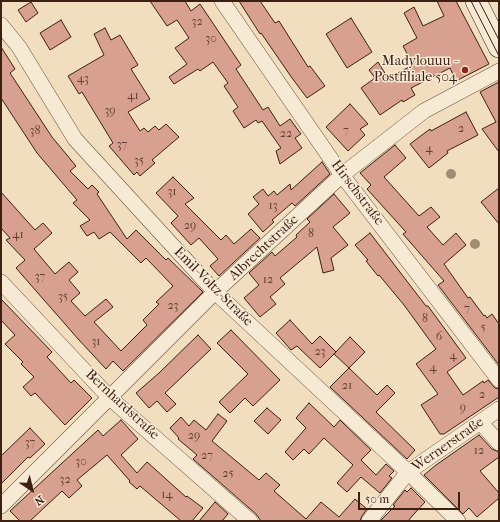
<!DOCTYPE html>
<meta charset="utf-8">
<style>
body{margin:0}
#map{position:relative;width:500px;height:522px;overflow:hidden;background:#f1debf;font-family:"IM FELL French Canon",serif}
canvas{display:block}
.frame{position:absolute;inset:0;border:2px solid #3c2014;pointer-events:none}
.north{position:absolute;left:12px;top:470px;width:40px;height:40px;-webkit-text-stroke:3px #f6ead5;paint-order:stroke;rotate:145deg;font-size:11px;font-weight:700;line-height:16px;text-align:center;color:#3c2014}
.north::after{content:'';display:block;margin:auto;width:14px;height:18px;background:#3c2014;clip-path:polygon(50% 0,100% 100%,50% 72%,0 100%)}
.scale{position:absolute;left:358px;top:492px;width:102px;height:18px;box-sizing:border-box;border:2px solid #3c2014;border-top:0;padding-left:5px;font-size:12px;line-height:14px;white-space:nowrap;color:#3c2014;-webkit-text-stroke:3px #f6ead5;paint-order:stroke}
</style>
<div id="map">
<canvas width="500" height="522"></canvas>
<div class="frame"></div>
<div class="north">N</div>
<div class="scale">50 m</div>
</div>
<script>
const g = document.querySelector('canvas').getContext('2d');
g.lineJoin = 'round';
function fill(path, color) {
  g.fillStyle = color;
  g.fill(path, 'evenodd');
}
function shape(rows) {
  const path = new Path2D();
  for (const r of rows) {
    path.moveTo(r[0], r[1]);
    for (let i = 2; i < r.length; i += 2) path.lineTo(r[i], r[i + 1]);
  }
  return path;
}
function strokePath(path, color, width, dash) {
  g.strokeStyle = color;
  g.lineWidth = width;
  g.lineCap = dash ? 'butt' : 'round';
  g.setLineDash(dash || []);
  g.stroke(path);
}
function drawText(font, color, halo, rows, align = 'center') {
  g.font = font + ' "IM FELL French Canon",serif';
  g.lineWidth = 3;
  g.setLineDash([]);
  g.textBaseline = 'middle';
  g.strokeStyle = halo;
  g.fillStyle = color;
  for (const [text, x, y, turn = 0] of rows) {
    g.save();
    g.translate(x, y);
    g.rotate((+turn || 0) * Math.PI / 180);
    g.textAlign = isNaN(turn) ? turn : align;
    if (halo) g.strokeText(text, 0, 0);
    g.fillText(text, 0, 0);
    g.restore();
  }
}
const building = shape([
 [150,1,185,1,191,11,200,4,241,65,236,69,263,110,268,107,280,126,290,119,301,134,295,138,302,148,280,164,276,151,281,148,262,121,258,123,256,120,244,128,233,111,238,107,224,86,228,83,213,62,200,71,198,69,174,84,169,77,187,64,175,48,189,38,177,20,167,26,150,1],
 [239,1,260,1,275,23,279,21,308,67,310,66,325,86,307,98,292,78,261,33,260,34,239,1],
 [437,1,456,1,489,64,456,81,450,68,411,88,415,95,403,102,402,100,380,115,361,88,375,78,369,70,378,62,388,78,413,65,403,46,417,38,404,13,414,7,423,26,444,16,437,1],
 [31,2,38,13,26,22,18,10,31,2],
 [351,18,372,52,347,68,326,34,351,18],
 [61,20,71,37,50,50,40,33,61,20],
 [105,28,111,40,120,35,138,65,131,69,150,99,128,112,140,131,144,128,148,132,155,126,159,130,166,124,179,137,152,160,155,163,140,176,137,172,134,175,109,146,113,143,82,92,79,94,68,76,104,55,94,34,105,28],
 [1,47,15,69,10,73,52,137,76,166,70,171,88,189,92,185,99,192,97,194,127,239,136,230,166,260,168,258,203,292,123,371,113,361,106,369,79,340,16,268,25,260,6,240,10,238,1,228,1,192,35,230,43,223,52,233,34,249,55,274,69,262,78,272,69,280,80,293,71,301,85,316,106,299,113,307,94,322,121,351,147,325,143,320,159,304,156,302,173,286,146,258,141,263,110,232,99,239,94,232,87,236,80,226,90,220,73,203,77,200,37,153,1,98,1,47],
 [499,82,499,152,482,129,496,122,480,92,499,82],
 [350,104,368,124,360,129,365,135,348,151,326,127,350,104],
 [466,112,478,135,447,151,448,153,429,168,410,144,430,129,431,131,466,112],
 [395,145,406,158,384,177,419,216,431,207,440,217,427,227,443,245,456,233,466,245,444,264,468,298,470,297,484,316,485,315,487,318,492,314,499,324,499,365,438,285,444,281,403,234,406,232,367,189,371,185,360,173,395,145],
 [322,162,330,174,295,206,292,203,272,220,274,222,263,232,248,214,259,204,253,197,263,189,268,196,274,191,277,195,290,184,291,190,322,162],
 [173,177,194,198,185,204,221,240,226,235,234,244,251,229,260,238,219,276,210,266,218,259,199,238,191,245,171,223,178,216,156,193,173,177],
 [499,188,499,224,481,202,499,188],
 [334,194,350,213,333,227,348,245,331,258,334,270,323,273,317,247,280,278,285,284,270,297,276,304,260,317,244,298,259,285,249,273,272,252,275,256,297,237,296,235,310,222,307,219,334,194],
 [370,233,426,306,428,306,466,358,447,372,463,395,483,381,484,383,488,380,495,388,499,389,499,397,444,434,440,434,421,405,438,394,416,364,436,349,404,305,379,275,378,276,366,261,368,260,355,245,370,233],
 [1,299,52,352,47,357,71,383,74,380,92,398,65,425,35,393,31,396,23,387,34,377,21,364,23,362,5,344,15,335,1,320,1,299],
 [290,320,312,344,320,336,336,352,320,368,297,346,291,350,276,333,290,320],
 [231,330,280,380,253,406,245,398,230,413,219,402,248,374,217,343,231,330],
 [198,335,211,349,165,393,176,404,167,412,157,401,149,408,136,393,159,373,198,335],
 [350,337,365,352,349,368,334,354,350,337],
 [349,368,377,395,387,385,395,393,376,412,415,450,407,459,330,387,349,368],
 [309,403,334,427,340,420,371,450,361,460,376,475,386,464,394,471,389,476,392,478,380,493,361,477,347,492,337,483,353,465,324,438,309,454,304,449,293,460,285,452,306,428,296,418,309,403],
 [267,408,281,420,268,434,254,421,267,408],
 [218,414,227,421,212,441,259,480,266,473,280,485,274,491,306,519,321,502,339,517,355,499,367,509,362,516,360,521,261,521,256,514,193,459,197,455,178,439,179,438,170,428,181,417,189,426,194,420,206,430,218,414],
 [121,420,138,439,121,455,137,473,147,462,186,497,187,496,203,508,192,521,181,521,140,486,137,489,129,482,130,481,107,455,77,480,82,486,69,498,62,491,30,521,20,521,10,511,98,430,103,436,121,420],
 [30,428,45,444,30,458,28,457,1,484,1,456,30,428],
 [479,435,492,449,499,452,499,457,480,471,499,493,499,498,477,517,469,508,463,514,424,475,436,465,479,435],
 [411,488,425,502,414,514,408,521,380,521,395,506,393,505,405,490,407,492,411,488],
 [215,502,228,514,222,521,199,521,215,502]
]);
fill(building, '#d8a08e');
strokePath(building, '#3c2014', 1);
const street = shape([
 [222,1,342,175,499,380],
 [1,25,19,47,75,139,215,292,408,472,458,521],
 [1,282,110,398,250,521],
 [480,422,499,443],
 [1,506,215,292,342,175,424,111,499,71],
 [369,521,408,472,499,409]
]);
const secondary = shape([
 [476,1,499,47]
]);
strokePath(street, '#69503f', 16);
strokePath(secondary, '#3c2014', 22);
strokePath(street, '#f6ead5', 15);
strokePath(secondary, '#f6ead5', 21);
strokePath(shape([
 [471,1,499,56],
 [479,1,499,40]
]), '#3c2014', 1);
g.fillStyle = '#a08c71';
for (const [x, y] of [
 [451,174],
 [475,244]
]) {
  g.beginPath();
  g.arc(x, y, 5, 0, 2 * Math.PI);
  g.fill();
}
for (const [x, y, r, color] of [
 [465,70,4,"#8f2418"]
]) {
  const dot = new Path2D();
  dot.arc(x, y, r, 0, 2 * Math.PI);
  g.fillStyle = color;
  g.fill(dot);
  strokePath(dot, '#f6ead5', 1.5);
}
drawText('12px', '#634032', null, [
 ["32",197,22],
 ["30",211,39],
 ["43",83,79],
 ["41",133,96],
 ["39",110,111],
 ["2",461,129],
 ["38",35,131],
 ["7",346,131],
 ["22",286,134],
 ["37",122,145],
 ["4",429,149],
 ["35",139,161],
 ["31",172,192],
 ["13",273,206],
 ["29",190,226],
 ["8",311,234],
 ["41",18,235],
 ["37",40,277],
 ["12",268,280],
 ["35",63,297],
 ["23",173,306],
 ["7",467,309],
 ["8",425,319],
 ["5",483,328],
 ["6",439,337],
 ["31",96,342],
 ["23",320,352],
 ["4",453,356],
 ["4",433,368],
 ["21",347,386],
 ["2",482,395],
 ["9",463,408],
 ["29",194,436],
 ["37",30,443],
 ["12",479,451],
 ["27",207,456],
 ["30",81,462],
 ["25",228,474],
 ["32",65,480],
 ["14",167,495]
]);
drawText('14px', '#3c2014', '#f6ead5', [
 ["Madylouuu -",457,62],
 ["Postfiliale 504",457,78]
], 'right');
drawText('14px', '#3c2014', '#f6ead5', [
 ["Hirschstraße",357,193,53],
 ["Albrechtstraße",264,248,-43],
 ["Emil-Voltz-Straße",213,287,45],
 ["Bernhardstraße",122,405,43],
 ["Wernerstraße",448,445,-35]
]);
</script>
